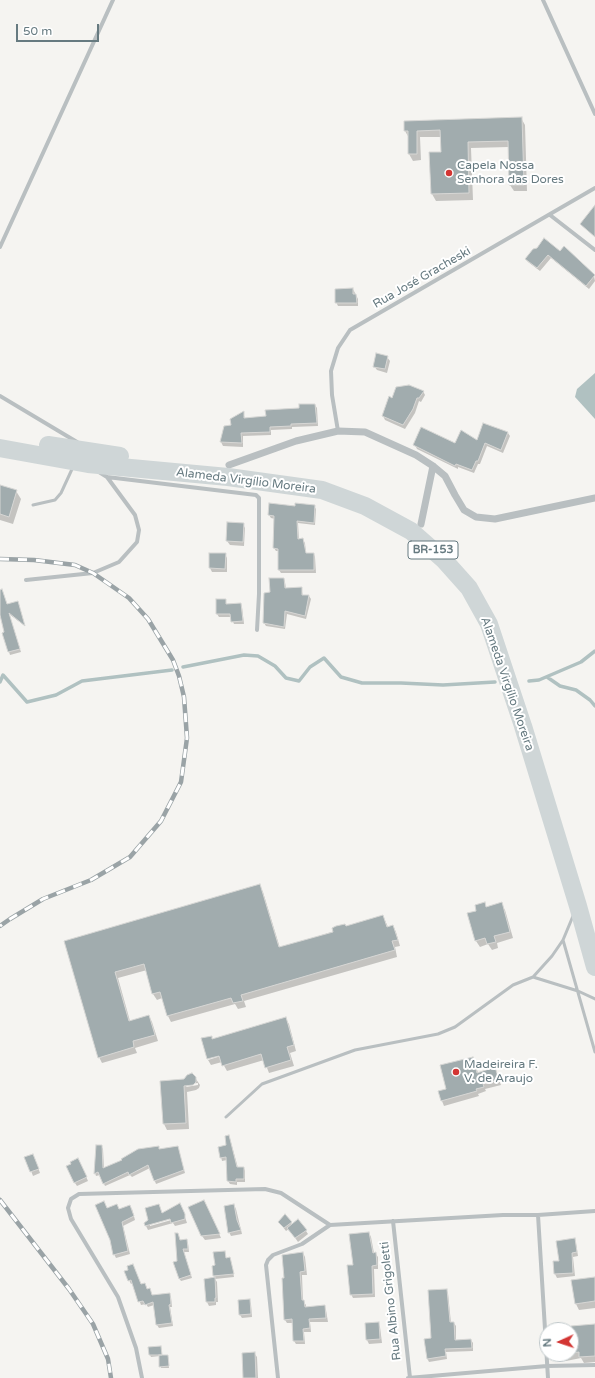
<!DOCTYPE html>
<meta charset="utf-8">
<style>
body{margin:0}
#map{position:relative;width:595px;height:1378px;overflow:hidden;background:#f5f4f1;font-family:"Varela Round",sans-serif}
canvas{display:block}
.north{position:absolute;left:539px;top:1322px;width:40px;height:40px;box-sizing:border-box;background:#fff;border:1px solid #c2cacc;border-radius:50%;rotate:267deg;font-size:11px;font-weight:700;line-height:16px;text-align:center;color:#667a80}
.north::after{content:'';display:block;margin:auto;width:14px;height:18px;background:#d33533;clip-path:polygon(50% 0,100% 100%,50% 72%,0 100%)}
.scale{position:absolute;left:16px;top:24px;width:83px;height:18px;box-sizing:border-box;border:2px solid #667a80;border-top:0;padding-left:5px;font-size:12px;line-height:14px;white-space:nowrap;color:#667a80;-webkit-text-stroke:3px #fff;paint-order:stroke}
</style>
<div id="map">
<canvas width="595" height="1378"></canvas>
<div class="north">N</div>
<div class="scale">50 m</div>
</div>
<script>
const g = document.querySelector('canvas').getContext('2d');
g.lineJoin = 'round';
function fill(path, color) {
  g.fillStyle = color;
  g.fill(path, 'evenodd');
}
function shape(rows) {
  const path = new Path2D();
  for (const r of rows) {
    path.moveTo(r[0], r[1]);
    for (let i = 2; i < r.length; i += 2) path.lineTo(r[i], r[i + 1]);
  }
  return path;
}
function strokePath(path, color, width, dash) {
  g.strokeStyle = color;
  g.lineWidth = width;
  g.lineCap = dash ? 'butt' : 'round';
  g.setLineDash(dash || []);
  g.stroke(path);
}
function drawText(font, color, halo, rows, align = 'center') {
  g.font = font + ' "Varela Round",sans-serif';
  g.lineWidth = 4;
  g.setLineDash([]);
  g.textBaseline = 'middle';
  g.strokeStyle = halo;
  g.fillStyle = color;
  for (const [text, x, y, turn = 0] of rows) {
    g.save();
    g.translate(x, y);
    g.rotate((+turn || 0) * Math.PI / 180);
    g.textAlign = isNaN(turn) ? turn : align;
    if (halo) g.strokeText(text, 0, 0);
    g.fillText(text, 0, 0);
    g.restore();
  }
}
fill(shape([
 [595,373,595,419,575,397,577,389]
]), '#b0c1c1');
fill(shape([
 [521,118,525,125,527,191,514,191,510,185,509,147,471,148,473,200,436,201,432,194,430,153,442,153,441,137,420,137,421,160,413,161,409,154,409,138,405,131],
 [565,248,594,276,595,281,589,289,551,258,540,271,528,262,526,259,560,253],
 [353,289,358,299,358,306,338,306,336,302],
 [387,357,390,361,387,373,377,370,374,366],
 [423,391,425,395,421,402,419,401,415,413,405,429,385,420,383,416,393,399],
 [315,405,317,408,318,426,292,427,292,429,271,430,271,435,243,436,243,447,223,446,221,442,243,412,245,419,267,417,300,409],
 [508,433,510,436,503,453,487,446,480,464,478,464,474,473,458,467,458,469,417,449,415,445,456,444,477,441],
 [0,486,16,491,21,499,13,524,0,520],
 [314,506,316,509,315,525,298,523,299,540,303,540,305,543,306,554,314,554,315,557,316,573,281,573,279,570,279,551,276,551,274,548,275,519,271,518,269,515,296,507],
 [243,524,245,528,244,546,230,545,227,541],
 [225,554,227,558,227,572,212,572,210,568],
 [284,579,285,582,286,589,301,588,303,596,309,596,311,599,306,619,287,614,285,629,266,626,264,623,271,593],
 [217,600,225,600,227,605,241,604,242,607,244,624,234,624,231,617,219,617,217,614],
 [19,605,25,626,9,614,21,652,10,655,3,633,5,633,0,607],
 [260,886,263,892,280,948,383,916,388,927,393,926,396,932,400,946,395,947,397,957,244,1001,246,1007,238,1009,235,1004,171,1022,168,1016,162,998,157,1000,153,994,147,970,118,978,130,1021,149,1016,152,1022,158,1041,135,1048,137,1053,102,1063,99,1057,66,942],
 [484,904,487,908,501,904,505,910,513,938,497,943,498,948,492,950,488,944,480,947,476,941],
 [285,1018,289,1024,296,1051,290,1053,294,1066,269,1073,264,1060,227,1071,222,1062,211,1065,208,1060,224,1055,224,1053,208,1058,211,1037,213,1040],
 [472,1058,475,1063,478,1073,494,1069,501,1085,485,1089,486,1091,478,1094,479,1096,444,1106,442,1101,447,1089],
 [196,1079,200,1085,199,1088,196,1090,187,1092,189,1129,167,1130,164,1124,161,1082],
 [198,1083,198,1085,186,1087,188,1084],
 [230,1139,238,1168,244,1168,245,1171,245,1182,237,1182,237,1185,230,1184,228,1181,227,1160,222,1161,219,1148,227,1146],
 [101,1146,103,1149,104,1168,158,1147,159,1150,178,1148,185,1173,156,1184,150,1168,132,1177,130,1175,105,1186,100,1175,96,1176,95,1173],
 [26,1158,35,1159,40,1173,33,1176],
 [80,1163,88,1181,77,1186,75,1183],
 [206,1205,221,1238,205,1240,202,1236],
 [234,1205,236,1209,242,1234,231,1236,229,1232],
 [182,1208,187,1223,175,1226,173,1223,148,1230,146,1226,145,1223,162,1214],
 [175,1217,175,1219,150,1226,150,1224],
 [107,1209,132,1209,135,1220,123,1226,130,1254,116,1258,114,1254,111,1239],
 [279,1222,291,1222,292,1225,306,1231,308,1234,298,1242,289,1229,286,1231],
 [369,1233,371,1237,374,1253,375,1253,378,1257,378,1269,374,1269,375,1297,353,1298,351,1294,354,1265],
 [178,1234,181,1241,186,1240,188,1243,189,1252,184,1252,192,1278,181,1281,179,1278,178,1262],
 [574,1239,576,1243,578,1256,573,1257,575,1276,557,1278,555,1274,554,1262,561,1262],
 [224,1252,226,1259,230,1258,231,1261,234,1277,215,1279,217,1282,218,1302,216,1302,216,1305,209,1306,207,1302,205,1280,215,1278,214,1276,217,1266],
 [303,1253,305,1257,307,1275,302,1275,303,1301,306,1305,306,1308,324,1306,326,1310,328,1322,310,1322,311,1332,304,1332,305,1344,296,1344,294,1341,293,1323,287,1323,285,1320,285,1279],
 [125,1272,141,1285,145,1284,148,1290,150,1290,153,1296,169,1294,171,1297,172,1307,170,1307,173,1326,159,1328,157,1325,154,1305,148,1307,146,1304,141,1305,133,1283,131,1284],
 [595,1278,595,1308,579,1310,576,1304],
 [446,1290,448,1293,451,1323,454,1323,456,1326,456,1341,471,1340,473,1343,473,1351,446,1352,447,1359,429,1362,427,1358,432,1339],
 [249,1300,251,1304,252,1317,242,1318,240,1315],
 [378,1323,380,1327,382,1343,369,1344,367,1340,366,1324],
 [595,1325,595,1362,584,1363,581,1358,566,1361,562,1354,571,1354,571,1330,561,1330,574,1327],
 [161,1347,162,1356,168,1357,169,1368,161,1368,160,1356,151,1357,150,1355],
 [254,1353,257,1357,258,1378,244,1378]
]), '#0003');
strokePath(shape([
 [183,667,244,655,258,656,275,666,286,678,299,681,310,667,324,658,341,677,362,683,401,683,443,685,495,682],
 [547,677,560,686,576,690,590,700,595,706],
 [529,681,539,680,581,662,595,651],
 [0,682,3,675,27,702,56,695,82,681,172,670]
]), '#b0c1c1', 3.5);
const building = shape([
 [522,117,524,185,509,185,508,141,468,142,469,193,431,194,429,152,441,152,440,130,417,131,417,154,408,154,408,131,404,131,404,121,522,117],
 [595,205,595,237,580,224,595,205],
 [544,238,560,251,564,246,595,275,586,286,548,255,537,268,525,259,533,249,537,248,544,238],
 [353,288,353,294,356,294,357,303,335,303,335,289,353,288],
 [376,353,388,356,385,369,373,367,376,353],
 [409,385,424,391,419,398,417,398,413,409,403,425,382,416,389,396,392,398,396,387,409,385],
 [299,404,315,404,317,423,291,424,291,426,270,427,270,432,241,433,242,443,220,442,224,426,231,425,230,419,244,411,244,418,266,416,265,410,299,408,299,404],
 [483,423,508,432,501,450,485,443,478,461,476,461,472,470,456,464,455,466,413,445,421,427,455,443,461,430,477,440,483,423],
 [0,485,17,490,9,517,0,514,0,485],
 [269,503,295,506,295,503,315,505,314,523,297,521,298,539,303,538,306,553,314,553,314,570,278,570,278,549,273,548,274,516,268,515,269,503],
 [227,522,244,523,243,542,226,541,227,522],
 [209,553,226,553,225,569,209,568,209,553],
 [269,578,284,578,285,588,302,587,302,595,309,595,305,616,285,611,284,627,263,623,264,593,270,592,269,578],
 [2,589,7,604,18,601,25,626,9,613,20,649,8,652,2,633,4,632,0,615,0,590,2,589],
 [216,599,226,599,226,604,241,603,243,621,231,622,230,614,216,614,216,599],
 [260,884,279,947,333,932,332,928,336,926,345,924,346,926,383,915,387,927,393,925,398,940,392,941,395,950,241,995,243,1001,233,1003,231,998,167,1016,160,992,152,994,144,964,115,972,129,1021,149,1015,155,1035,133,1041,134,1047,98,1058,64,941,260,884],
 [485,902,486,907,502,902,510,932,494,936,496,942,487,944,485,938,475,941,467,913,476,911,475,905,485,902],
 [286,1017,294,1045,287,1047,291,1060,265,1068,261,1054,222,1066,219,1056,207,1059,201,1038,212,1036,212,1039,286,1017],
 [473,1057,477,1073,495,1067,499,1080,483,1084,484,1087,476,1089,477,1091,441,1101,438,1091,446,1089,440,1065,473,1057],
 [192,1073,196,1077,196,1082,193,1085,184,1086,186,1123,163,1124,160,1081,184,1079,187,1075,192,1073],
 [229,1135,237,1167,244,1167,244,1179,236,1179,236,1182,227,1181,226,1157,220,1158,218,1147,226,1145,225,1136,229,1135],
 [96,1145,102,1145,103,1168,122,1160,121,1159,138,1149,159,1146,159,1149,178,1146,184,1170,154,1181,148,1165,129,1175,128,1172,103,1184,98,1172,94,1174,96,1145],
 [33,1154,39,1169,30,1172,24,1157,33,1154],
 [78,1158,87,1177,74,1183,66,1166,71,1164,70,1162,78,1158],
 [204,1200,220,1234,201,1236,188,1207,204,1200],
 [104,1201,107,1208,117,1204,119,1209,130,1205,134,1216,122,1222,128,1251,113,1255,110,1240,95,1205,104,1201],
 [180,1203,185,1214,185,1219,171,1223,170,1219,145,1226,144,1223,148,1220,145,1208,159,1204,162,1213,180,1203],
 [234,1204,237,1220,241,1230,228,1233,224,1206,234,1204],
 [285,1214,292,1222,284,1228,278,1222,285,1214],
 [298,1219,307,1230,295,1238,287,1228,298,1219],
 [369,1232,373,1253,376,1252,377,1265,372,1266,373,1294,350,1295,347,1265,353,1265,349,1234,369,1232],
 [175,1233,178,1233,180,1240,187,1239,188,1249,183,1249,191,1275,179,1279,173,1262,177,1261,175,1233],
 [575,1238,577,1252,572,1253,573,1273,554,1274,553,1261,559,1261,556,1241,575,1238],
 [225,1251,226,1258,230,1257,234,1274,213,1276,212,1266,215,1265,213,1252,225,1251],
 [303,1252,305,1271,300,1272,302,1300,304,1300,305,1307,325,1305,326,1318,309,1319,310,1328,303,1329,304,1341,293,1341,292,1319,284,1320,282,1278,284,1278,282,1255,303,1252],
 [133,1264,141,1284,145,1283,147,1289,150,1288,152,1295,170,1293,171,1304,169,1305,172,1323,156,1325,153,1302,145,1305,143,1301,138,1302,131,1280,128,1281,124,1271,128,1270,127,1266,133,1264],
 [215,1277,216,1298,215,1298,215,1302,206,1302,204,1279,215,1277],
 [595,1277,595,1301,575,1304,571,1280,595,1277],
 [447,1289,450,1322,454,1322,455,1340,471,1339,472,1348,445,1349,446,1356,427,1359,424,1339,431,1338,428,1290,447,1289],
 [250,1299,251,1314,239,1315,238,1300,250,1299],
 [379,1322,380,1339,366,1340,365,1323,379,1322],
 [595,1324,595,1356,579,1357,579,1352,571,1353,571,1326,595,1324],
 [161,1346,162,1355,149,1355,148,1347,161,1346],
 [255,1352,256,1378,243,1378,242,1353,255,1352],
 [159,1355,168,1355,169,1366,159,1367,159,1355]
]);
fill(building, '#a1acae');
strokePath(building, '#d6d6d4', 1);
strokePath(shape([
 [33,505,55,500,61,493,73,467],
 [563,940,595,1052],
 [533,977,578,991,595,999],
 [226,1117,262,1084,355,1050,438,1034,455,1027,513,985,533,977,552,956,563,940,573,916]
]), '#b9bfc1', 3);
strokePath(shape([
 [543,0,595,114],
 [550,215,595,250],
 [0,247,113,0],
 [0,396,77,442],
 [338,431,332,395,331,371,338,348,350,330,595,188],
 [99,472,107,477,256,495,259,498,259,594,257,630],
 [26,580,93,573,119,562,137,542,139,530,135,515,107,477],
 [538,1215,548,1378],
 [393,1221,410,1378],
 [142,1378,136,1348,118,1297,71,1219,68,1208,71,1199,79,1194,265,1189,281,1193,330,1225,503,1215,538,1215,595,1211],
 [278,1378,266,1265,268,1260,273,1255,302,1244,330,1225],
 [408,1378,547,1366,595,1365]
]), '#b9bfc1', 4);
strokePath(shape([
 [229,465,296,441,338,431,365,432,416,455,433,466,445,476,455,495,464,510,476,517,495,519,595,498],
 [421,524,433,466]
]), '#b9bfc1', 7);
strokePath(shape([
 [48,445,120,456],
 [0,448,88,464,228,477,322,490,365,506,411,531,444,560,469,588,489,624,523,726,578,906,595,967]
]), '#cfd6d7', 18);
const rail = shape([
 [0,559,34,560,75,565,93,573,129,598,148,619,173,660,179,676,184,697,187,738,181,782,161,821,130,857,91,880,43,899,10,919,0,926],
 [0,1200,69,1289,93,1324,108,1359,111,1378]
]);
strokePath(rail, '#9aa3a6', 4.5);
strokePath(rail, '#fff', 3, [9]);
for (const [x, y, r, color] of [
 [449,173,4,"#d33533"],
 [456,1072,4,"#d33533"]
]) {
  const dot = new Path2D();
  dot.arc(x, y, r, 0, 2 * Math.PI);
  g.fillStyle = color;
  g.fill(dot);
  strokePath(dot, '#fff', 1.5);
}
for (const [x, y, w] of [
 [433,550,50]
]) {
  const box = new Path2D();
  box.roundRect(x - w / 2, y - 9, w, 18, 3);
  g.fillStyle = '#fff';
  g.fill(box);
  strokePath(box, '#667a80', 1);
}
drawText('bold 11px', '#667a80', null, [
 ["BR-153",433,550]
]);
drawText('12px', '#667a80', '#fff', [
 ["Capela Nossa",457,166],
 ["Senhora das Dores",457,180],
 ["Madeireira F.",464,1065],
 ["V. de Araujo",464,1079]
], 'left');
drawText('12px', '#667a80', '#fff', [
 ["Rua José Gracheski",422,278,-30],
 ["Alameda Virgílio Moreira",246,481,7],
 ["Alameda Virgílio Moreira",507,684,71],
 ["Rua Albino Grigoletti",391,1301,-96]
]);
</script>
